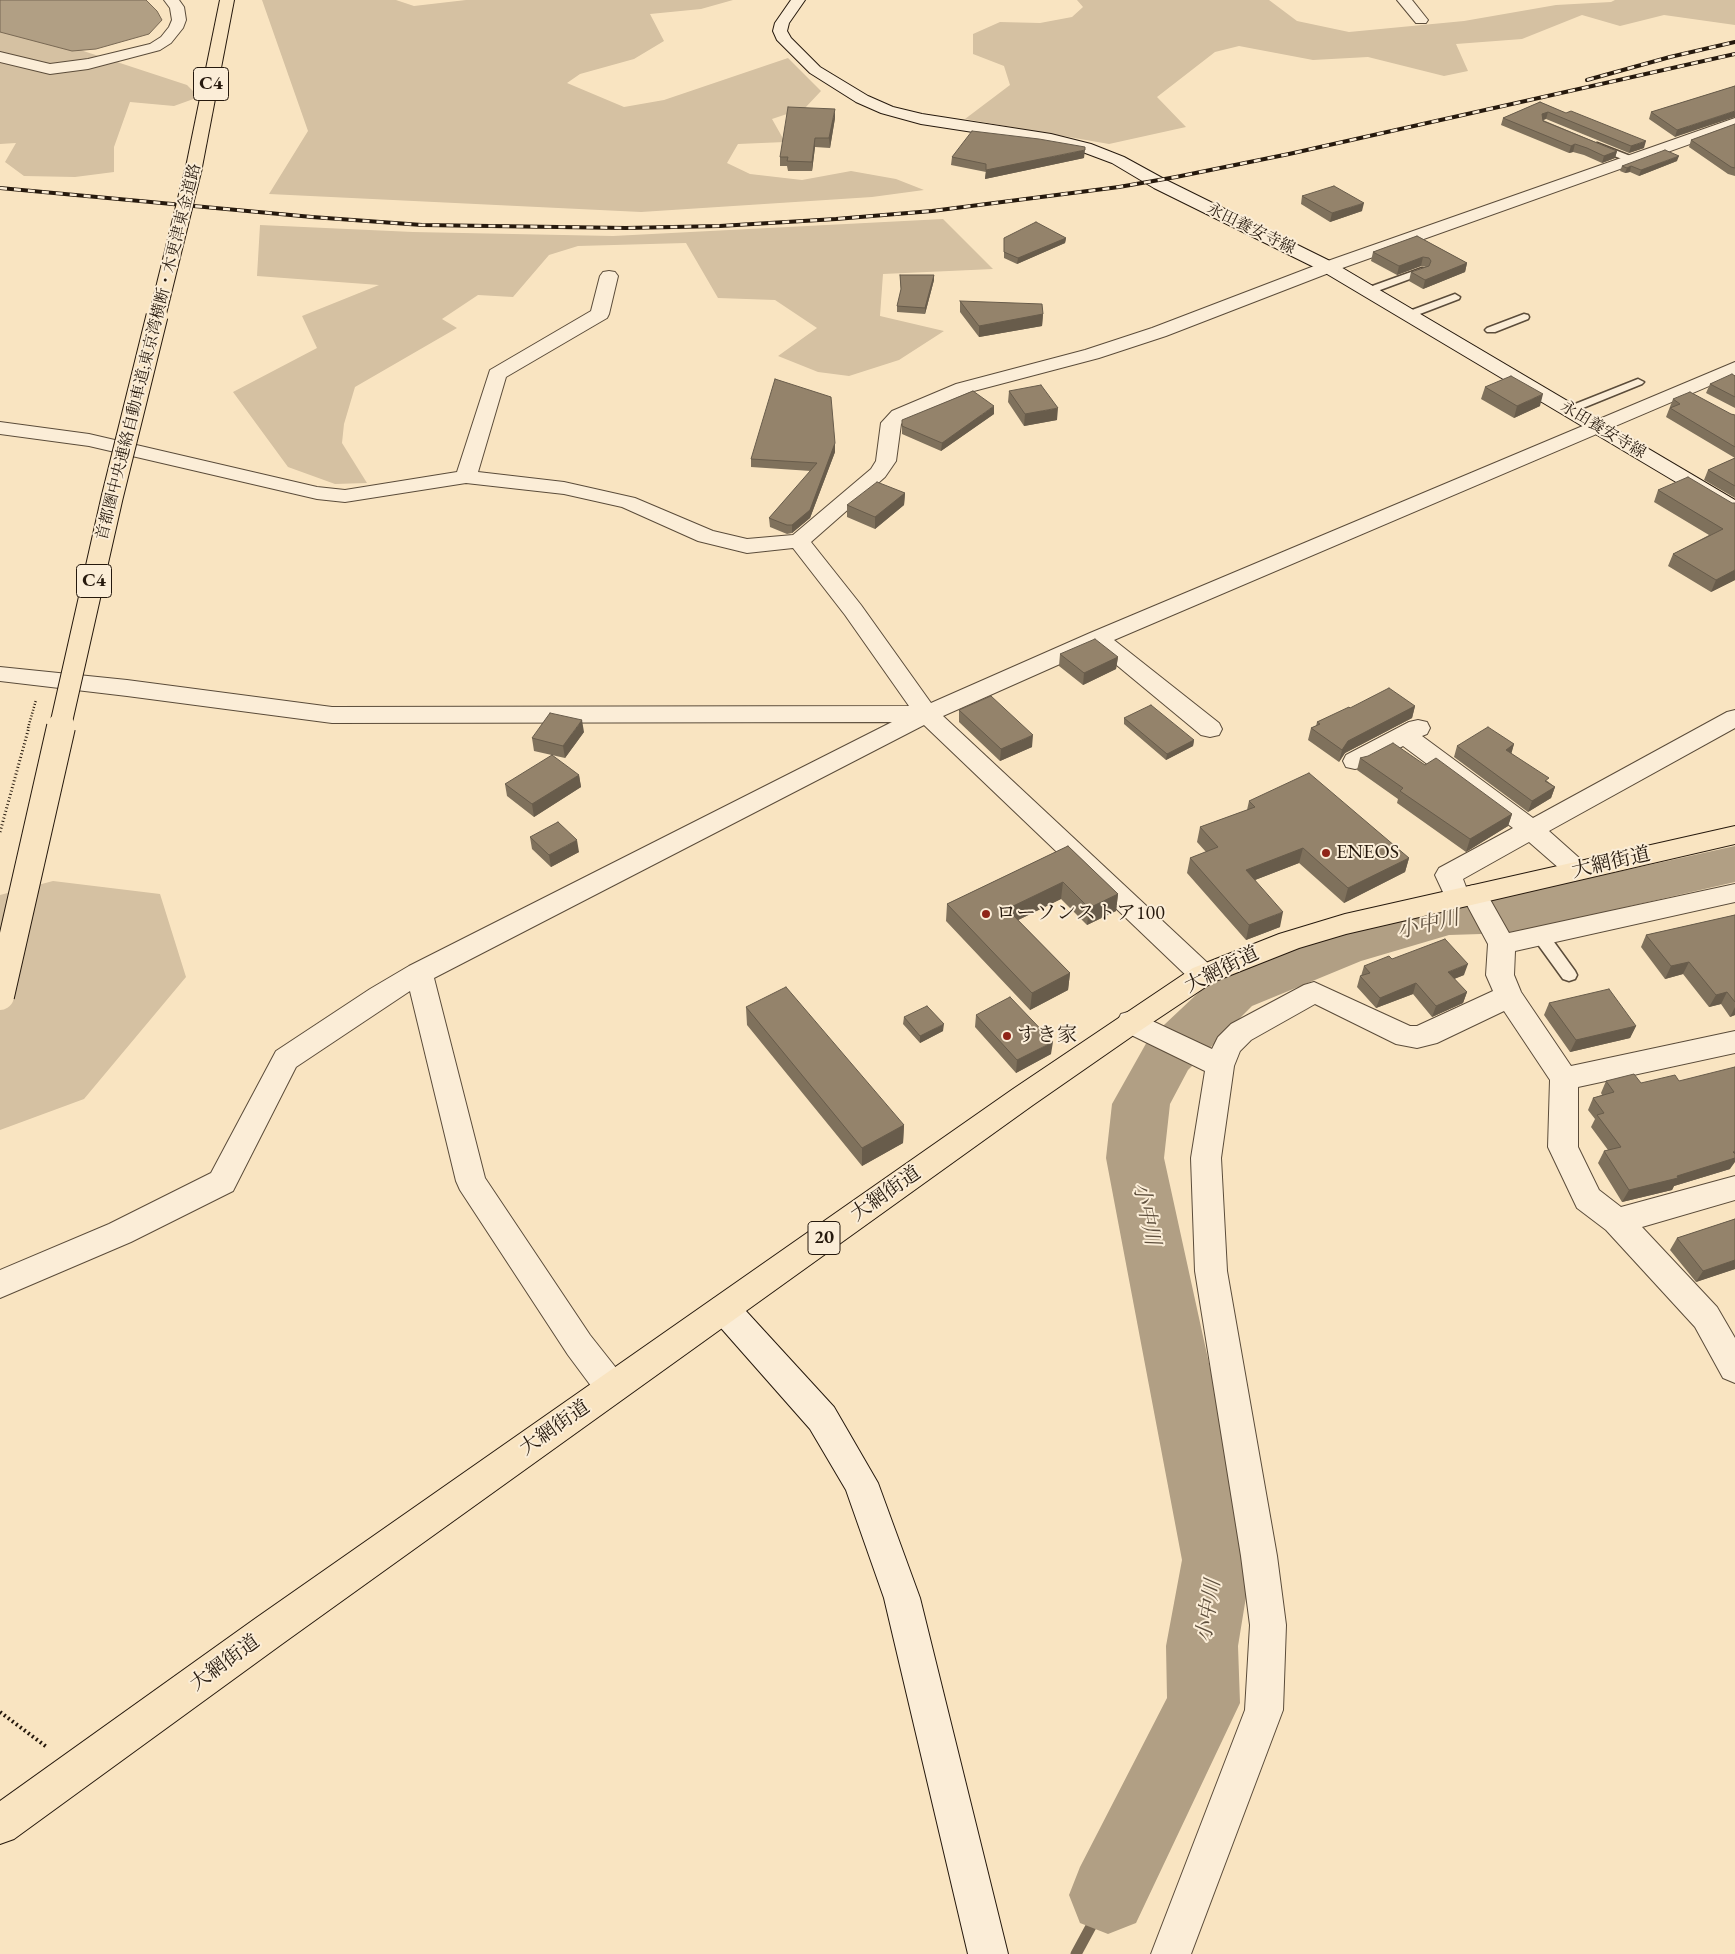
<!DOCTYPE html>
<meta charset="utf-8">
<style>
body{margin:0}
canvas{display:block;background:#f9e4c1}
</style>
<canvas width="1735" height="1954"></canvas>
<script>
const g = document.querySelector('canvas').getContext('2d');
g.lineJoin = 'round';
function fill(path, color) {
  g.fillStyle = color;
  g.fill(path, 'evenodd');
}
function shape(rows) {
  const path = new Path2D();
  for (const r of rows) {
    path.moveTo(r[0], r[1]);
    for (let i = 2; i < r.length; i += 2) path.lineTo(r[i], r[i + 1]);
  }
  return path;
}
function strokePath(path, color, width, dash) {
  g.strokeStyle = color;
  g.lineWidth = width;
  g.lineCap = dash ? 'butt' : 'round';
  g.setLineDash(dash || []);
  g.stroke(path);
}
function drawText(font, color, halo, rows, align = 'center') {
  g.font = font + ' "EB Garamond","Noto Serif JP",serif';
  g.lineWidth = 4;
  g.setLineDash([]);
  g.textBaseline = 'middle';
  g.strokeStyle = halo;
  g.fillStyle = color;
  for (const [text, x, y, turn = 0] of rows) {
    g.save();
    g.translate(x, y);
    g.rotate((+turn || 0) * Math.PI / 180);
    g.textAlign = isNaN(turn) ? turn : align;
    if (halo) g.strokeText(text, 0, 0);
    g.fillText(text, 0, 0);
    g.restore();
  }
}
fill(shape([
 [262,0,396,0,414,6,466,0,733,0,701,9,650,14,664,41,634,59,580,74,567,83,624,107,664,100,788,58,821,91,805,108,772,119,785,142,738,144,727,163,750,174,802,180,851,171,896,179,924,190,872,197,641,212,269,194,308,131],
 [1077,0,1269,0,1297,21,1349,32,1464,21,1556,5,1611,2,1615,0,1735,0,1735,25,1664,15,1620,26,1582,15,1522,39,1456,44,1468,71,1444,76,1368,57,1313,60,1239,46,1215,52,1157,97,1186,127,1109,144,965,119,1010,85,1004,66,973,54,973,34,1000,22,1040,23,1072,17,1083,7],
 [0,32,59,43,187,85,199,97,174,106,130,102,114,147,114,172,75,177,24,176,5,162,16,143,0,144],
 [943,219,993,269,883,274,880,316,944,331,899,360,849,376,818,372,778,356,817,328,775,300,718,298,686,243,578,246,549,255,513,297,478,295,442,319,457,328,355,387,344,424,342,443,367,483,335,484,288,467,233,392,317,348,302,316,379,285,257,276,260,225,413,232,613,236],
 [53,881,160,894,186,977,84,1099,0,1130,0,895]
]), '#d5c1a2');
const water = shape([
 [0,0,146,0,157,11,162,20,149,34,96,49,72,51,0,32,0,0]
]);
fill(water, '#b19f84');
strokePath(water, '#796954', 1);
strokePath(shape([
 [1076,1954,1108,1895]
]), '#796954', 11);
fill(shape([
 [1735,846,1735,882,1513,933,1449,935,1361,961,1252,1006,1188,1070,1170,1104,1164,1158,1252,1560,1238,1646,1240,1703,1136,1923,1108,1934,1080,1923,1069,1895,1080,1867,1167,1698,1166,1646,1182,1560,1106,1158,1112,1104,1148,1040,1214,978,1324,933,1449,897,1513,895,1735,846]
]), '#b19f84');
const lane = shape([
 [1597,143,1633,157,1635,159,1633,161,1627,161,1594,148,1592,146,1597,143],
 [1422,268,1426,269,1427,271,1426,273,1372,293,1364,293,1363,291,1364,289,1422,268],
 [1455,294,1460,297,1459,299,1412,317,1404,317,1403,315,1404,313,1455,294],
 [1524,314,1528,315,1529,317,1528,319,1495,332,1487,332,1485,330,1487,328,1524,314],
 [1638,379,1644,382,1642,384,1573,412,1565,412,1563,410,1565,408,1638,379],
 [1540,929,1546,931,1575,971,1577,975,1575,979,1569,981,1563,979,1534,939,1532,935,1534,931,1540,929]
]);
const street = shape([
 [164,0,179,0,184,7,186,20,183,28,171,43,160,50,88,69,50,74,0,62,0,52,50,64,88,59,150,44,161,37,169,27,172,20,170,8,164,0],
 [1397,0,1412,0,1428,20,1426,23,1416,23,1397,0],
 [1735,118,1735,128,1334,271,1166,336,1099,358,970,392,906,419,901,424,896,461,885,477,811,542,861,605,931,703,1090,633,1735,362,1735,375,1114,640,1219,723,1222,729,1219,735,1210,737,1201,735,1096,648,943,716,1213,968,1217,975,1213,982,1203,985,1193,982,924,725,434,978,485,1178,590,1335,624,1378,629,1388,624,1398,612,1403,600,1398,568,1355,460,1190,456,1181,410,991,296,1067,233,1191,131,1242,0,1298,0,1270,109,1224,211,1173,276,1051,370,989,409,966,892,722,332,723,127,696,0,681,0,667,127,680,332,707,909,706,845,615,793,548,747,553,698,541,622,507,564,494,466,483,345,502,317,499,89,446,0,434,0,422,89,434,317,487,345,490,457,472,490,370,591,311,600,276,603,272,609,271,615,272,618,276,609,314,607,318,506,377,478,472,564,482,635,498,713,531,747,539,793,535,871,469,876,461,881,423,892,411,956,384,1085,350,1152,328,1322,263,1735,118],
 [1735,710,1735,728,1549,831,1586,864,1590,870,1586,876,1577,879,1568,876,1529,842,1463,879,1466,887,1474,885,1483,887,1509,933,1735,884,1735,902,1515,951,1514,975,1521,992,1571,1066,1735,1031,1735,1053,1578,1087,1578,1147,1599,1190,1621,1207,1735,1176,1735,1200,1642,1227,1717,1307,1735,1338,1735,1383,1723,1378,1695,1327,1606,1230,1577,1208,1548,1147,1550,1080,1504,1011,1437,1043,1417,1048,1396,1044,1315,1004,1251,1040,1240,1051,1234,1066,1221,1158,1227,1271,1277,1556,1286,1625,1283,1710,1191,1954,1151,1954,1245,1710,1250,1625,1241,1556,1195,1271,1191,1158,1205,1071,1121,1030,1117,1022,1121,1014,1131,1011,1212,1049,1218,1037,1231,1024,1304,985,1314,982,1410,1026,1417,1026,1493,991,1486,975,1488,944,1467,905,1458,907,1449,905,1435,875,1439,868,1513,828,1403,746,1364,767,1355,769,1346,767,1343,761,1346,755,1409,722,1418,720,1427,722,1430,728,1427,734,1422,736,1533,818,1727,712,1735,710]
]);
const secondary = shape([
 [791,0,805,0,789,23,787,31,791,38,820,67,868,96,893,107,922,114,1051,134,1091,144,1124,157,1166,180,1334,263,1735,500,1735,515,1728,513,1322,271,1154,188,1112,163,1080,151,1051,144,921,124,881,113,856,102,810,73,777,40,773,31,775,23,791,0],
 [724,1295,735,1299,834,1407,878,1483,920,1598,1008,1954,968,1954,884,1598,846,1490,810,1429,713,1319,708,1309,713,1299,724,1295]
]);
const primary = shape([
 [1735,826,1735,844,1346,934,1299,948,1213,982,1141,1030,1033,1105,282,1644,14,1839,0,1844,0,1801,256,1618,1013,1089,1193,968,1279,934,1345,914,1735,826]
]);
const highway = shape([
 [220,0,234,0,202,167,200,171,194,172,188,171,186,167,220,0]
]);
strokePath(lane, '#5b4c3a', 3);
strokePath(street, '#5b4c3a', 2);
strokePath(secondary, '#26190d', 2);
strokePath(primary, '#26190d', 2);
strokePath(highway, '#26190d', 2);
strokePath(shape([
 [28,728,36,700]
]), '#26190d', 2.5, [1, 2]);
strokePath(shape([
 [0,832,29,727]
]), '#26190d', 3, [1, 2.5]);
strokePath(shape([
 [0,1712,48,1748]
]), '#26190d', 4, [2, 3]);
fill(lane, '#fbedd7');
fill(street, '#fbedd7');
fill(secondary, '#fbedd7');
fill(primary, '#f9e4c1');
fill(highway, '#f9e4c1');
const rail = shape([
 [1587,80,1670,57,1735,42],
 [0,188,312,217,422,225,626,228,720,226,836,219,932,211,1119,187,1176,177,1289,154,1735,54]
]);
strokePath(rail, '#26190d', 4);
strokePath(rail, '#fbedd7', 2.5, [7]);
const highwayBridgeFar2 = shape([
 [157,317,194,167]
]);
const highwayBridgeFar1 = shape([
 [60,728,112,498,157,316]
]);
const highwayBridge = shape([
 [0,996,61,727]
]);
strokePath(highwayBridgeFar2, '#26190d', 18, []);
strokePath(highwayBridgeFar1, '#26190d', 23, []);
strokePath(highwayBridge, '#26190d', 30, []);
strokePath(highwayBridgeFar2, '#f9e4c1', 16);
strokePath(highwayBridgeFar1, '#f9e4c1', 21);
strokePath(highwayBridge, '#f9e4c1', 28);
fill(shape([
 [1735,86,1675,137,1649,119,1651,112],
 [1540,102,1644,148,1629,153,1546,119,1543,120,1617,151,1615,158,1602,163,1584,155,1573,152,1569,153,1501,125,1503,118],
 [835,118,830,148,815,147,812,171,788,171,787,166,780,166,780,157],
 [1735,124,1735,176,1728,174,1689,147,1691,140],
 [952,157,1084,158,985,179,986,172,951,165],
 [1677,161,1639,176,1630,172,1625,173,1620,171,1622,166],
 [1302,196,1362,211,1330,222,1301,204],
 [1417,236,1467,263,1465,272,1423,289,1409,281,1411,272,1426,267,1421,266,1397,275,1371,261,1373,252],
 [1004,238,1066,238,1065,243,1017,264,1004,258],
 [900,275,934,275,934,280,925,314,897,312,897,306,901,291],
 [960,301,1043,314,1042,326,979,337,960,312],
 [1735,376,1735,408,1706,393,1710,384],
 [1485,387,1540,406,1514,418,1481,399],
 [1009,391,1057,420,1024,426,1008,402],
 [1673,399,1735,415,1735,498,1704,480,1708,470,1735,458,1666,417],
 [994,414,941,451,902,434,902,426],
 [835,452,810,518,792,533,787,534,770,527,769,518,811,471,751,467,751,459],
 [1658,490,1732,503,1735,580,1711,592,1668,566,1673,554,1709,535,1654,502],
 [905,493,904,505,875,529,847,517,847,505],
 [1060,654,1118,657,1116,669,1083,685,1059,666],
 [1415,706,1412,718,1345,753,1339,762,1308,740,1311,728,1316,726,1317,722,1350,708],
 [959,710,1032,747,1000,761,959,722],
 [1124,718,1194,740,1193,746,1166,760,1124,724],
 [584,732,565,758,534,751,532,738],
 [1514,744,1511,753,1555,787,1551,798,1528,812,1454,757,1457,746],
 [1360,758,1425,765,1512,814,1508,826,1466,852,1397,803,1398,799,1357,770],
 [579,775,581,787,534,817,507,796,505,784],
 [1249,801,1409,858,1405,872,1344,903,1299,863,1255,880,1280,927,1246,940,1187,873,1190,858,1206,852,1197,842,1200,827,1247,810],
 [530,837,579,852,551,867,532,849],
 [1068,846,1118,894,1116,911,1087,925,1061,899,1018,920,1070,973,1068,990,1030,1010,946,921,947,904],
 [1735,915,1735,1015,1730,1017,1721,1004,1709,1007,1683,974,1665,979,1641,947,1646,935],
 [1392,959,1464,975,1454,979,1467,992,1463,1003,1432,1017,1413,994,1376,1008,1357,987,1360,976,1361,976,1364,966],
 [1549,1003,1636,1026,1630,1038,1570,1052,1544,1015],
 [746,1007,904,1125,903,1143,862,1166,747,1025],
 [976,1015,1051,1054,1016,1073,975,1027],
 [904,1017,943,1031,920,1043,903,1024],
 [1606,1081,1641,1083,1730,1169,1674,1186,1672,1190,1622,1202,1598,1163,1604,1151,1608,1150,1591,1127,1595,1119,1588,1110,1593,1098,1602,1095,1601,1093],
 [1735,1219,1735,1269,1696,1282,1670,1250,1677,1238]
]), '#7f715c');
fill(shape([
 [835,109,835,118,830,148,829,138],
 [1735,111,1735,117,1675,137,1677,130],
 [1548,112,1546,119,1540,121,1542,114],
 [815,138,815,147,812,171,812,162],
 [1646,141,1644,148,1629,153,1631,146],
 [1575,144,1573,152,1569,153,1571,146],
 [1085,150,1084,158,985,179,986,170],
 [1617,151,1615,158,1602,163,1604,156],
 [1679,156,1677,161,1639,176,1641,170],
 [1631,166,1630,172,1625,173,1627,168],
 [1364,203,1362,211,1330,222,1332,213],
 [1066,238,1065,243,1017,264,1018,258],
 [1423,257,1421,266,1397,275,1399,266],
 [1467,263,1465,272,1423,289,1425,280],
 [934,275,934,280,925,314,925,308],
 [1043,314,1042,326,979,337,979,326],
 [1543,394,1540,406,1514,418,1517,406],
 [994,406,994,414,941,451,942,443],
 [1058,408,1057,420,1024,426,1025,414],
 [835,443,835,452,810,518,792,533,792,525],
 [905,493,904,505,875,529,875,517],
 [1735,570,1735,580,1711,592,1716,580],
 [1118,657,1116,669,1083,685,1084,673],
 [1415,706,1412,718,1345,753,1339,762,1342,750,1348,741],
 [582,720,584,732,565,758,563,746],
 [1033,735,1032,747,1000,761,1001,749],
 [1194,740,1193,746,1166,760,1167,754],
 [1514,744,1511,755,1506,750],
 [579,775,581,787,534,817,532,804],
 [1555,787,1551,798,1528,812,1532,801],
 [1512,814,1508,826,1466,852,1470,839],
 [577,840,579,852,551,867,549,855],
 [1303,848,1299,863,1242,885,1246,870],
 [1409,858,1405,872,1344,903,1348,888],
 [1063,882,1061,899,1006,926,1007,909],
 [1118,894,1116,911,1087,925,1089,908],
 [1283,912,1280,927,1246,940,1249,925],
 [1689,962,1683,974,1665,979,1671,966],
 [1468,964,1464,975,1444,983,1448,972],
 [1070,973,1068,990,1030,1010,1032,993],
 [1416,983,1413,994,1376,1008,1380,998],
 [1467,992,1463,1003,1432,1017,1436,1006],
 [1727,992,1721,1004,1709,1007,1716,995],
 [1735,1007,1735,1015,1730,1017],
 [944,1024,943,1031,920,1043,920,1036],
 [1636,1026,1630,1038,1570,1052,1576,1040],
 [1053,1042,1051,1054,1016,1073,1017,1060],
 [904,1125,903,1143,862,1166,862,1148],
 [1735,1151,1735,1162,1730,1169,1674,1186,1672,1190,1622,1202,1629,1190,1677,1176],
 [1735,1260,1735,1269,1696,1282,1703,1271]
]), '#685c4b');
const building = shape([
 [1735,86,1735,111,1677,130,1651,112,1735,86],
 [1540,102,1566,113,1571,111,1646,141,1631,146,1548,112,1542,114,1543,121,1617,151,1604,156,1587,148,1575,144,1571,146,1503,118,1540,102],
 [788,107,835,109,829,138,815,138,812,162,787,161,788,157,780,157,788,107],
 [1735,124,1735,168,1731,167,1691,140,1735,124],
 [972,131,1039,139,1085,147,1085,150,986,170,986,164,952,157,972,131],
 [1665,150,1679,156,1641,170,1631,166,1627,168,1622,166,1665,150],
 [1334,186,1364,203,1332,213,1302,196,1334,186],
 [1036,222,1066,238,1018,258,1004,252,1004,238,1036,222],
 [1417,236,1467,263,1425,280,1411,272,1429,266,1431,261,1429,258,1423,257,1399,266,1373,252,1417,236],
 [900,275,934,275,925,308,897,306,901,289,900,275],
 [960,301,1042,304,1043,314,979,326,960,301],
 [1732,374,1735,376,1735,397,1710,384,1732,374],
 [1511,376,1543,394,1517,406,1485,387,1511,376],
 [775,379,831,397,835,443,810,510,792,525,787,525,769,518,817,463,751,459,775,379],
 [1041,385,1058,408,1025,414,1009,391,1041,385],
 [973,391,994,406,942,443,902,426,902,420,973,391],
 [1690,392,1731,414,1735,415,1735,447,1670,408,1680,404,1673,399,1690,392],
 [1735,458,1735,486,1708,470,1735,458],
 [1688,477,1732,503,1735,503,1735,570,1716,580,1673,554,1723,529,1658,490,1688,477],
 [877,482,905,493,875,517,847,505,877,482],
 [1095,639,1118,657,1084,673,1060,654,1095,639],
 [1389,688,1415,706,1348,741,1342,750,1311,728,1320,724,1317,722,1349,707,1350,708,1389,688],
 [991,696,1033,735,1001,749,959,710,991,696],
 [1151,705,1194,740,1167,754,1124,718,1151,705],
 [550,713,582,720,563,746,532,738,550,713],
 [1488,727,1514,744,1506,750,1549,778,1545,781,1555,787,1532,801,1457,746,1488,727],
 [1393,743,1425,765,1436,758,1512,814,1470,839,1400,791,1403,788,1360,758,1368,756,1393,743],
 [552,755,579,775,532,804,505,784,552,755],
 [1309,773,1409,858,1348,888,1303,848,1246,870,1283,912,1249,925,1190,858,1218,847,1200,827,1255,807,1249,801,1309,773],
 [558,822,577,840,549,855,530,837,558,822],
 [1068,846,1118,894,1089,908,1063,882,1007,909,1070,973,1032,993,947,904,1068,846],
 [1735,915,1735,1002,1727,992,1716,995,1689,962,1671,966,1646,935,1735,915],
 [1445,939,1468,964,1448,972,1467,992,1436,1006,1416,983,1380,998,1360,976,1370,973,1364,966,1389,956,1392,959,1445,939],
 [786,987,904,1125,862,1148,746,1007,786,987],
 [1609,989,1636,1026,1576,1040,1549,1003,1609,989],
 [1010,997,1053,1042,1017,1060,976,1015,1010,997],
 [927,1006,944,1024,920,1036,904,1017,927,1006],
 [1735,1067,1735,1151,1733,1152,1735,1154,1735,1158,1677,1176,1678,1178,1629,1190,1604,1151,1621,1147,1597,1115,1604,1113,1593,1098,1614,1092,1606,1081,1634,1074,1641,1083,1675,1075,1679,1081,1735,1067],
 [1735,1219,1735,1260,1703,1271,1677,1238,1735,1219]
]);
fill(building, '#94836b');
strokePath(building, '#685c4b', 1);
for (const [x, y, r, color] of [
 [1326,853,5,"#8f2418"],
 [986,914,5,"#8f2418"],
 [1007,1036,5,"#8f2418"]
]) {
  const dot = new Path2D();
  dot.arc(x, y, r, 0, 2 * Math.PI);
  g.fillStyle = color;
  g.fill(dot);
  strokePath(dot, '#fbedd7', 2);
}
drawText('16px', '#26190d', '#fbedd7', [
 ["永田養安寺線",1251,229,26],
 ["首都圏中央連絡自動車道;東京湾横断・木更津東金道路",149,352,-76],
 ["永田養安寺線",1603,430,31]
]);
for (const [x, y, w] of [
 [211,84,35],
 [94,581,35],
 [824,1238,32]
]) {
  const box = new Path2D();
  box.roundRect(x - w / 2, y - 16.5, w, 33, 4);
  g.fillStyle = '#fbedd7';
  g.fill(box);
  strokePath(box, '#26190d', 1);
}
drawText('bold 19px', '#26190d', null, [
 ["C4",211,84],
 ["C4",94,581],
 ["20",824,1238]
]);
drawText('20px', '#26190d', '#fbedd7', [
 ["ENEOS",1336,853],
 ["ローソンストア100",996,914],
 ["すき家",1017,1036]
], 'left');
drawText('20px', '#26190d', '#fbedd7', [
 ["大網街道",1611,863,-13],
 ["大網街道",1222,970,-26],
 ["大網街道",886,1194,-35],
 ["大網街道",555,1428,-35],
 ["大網街道",225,1663,-36]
]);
drawText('italic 21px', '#5e4f3d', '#fbedd7', [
 ["小中川",1428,925,-13],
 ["小中川",1146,1214,78],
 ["小中川",1209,1611,-81]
]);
</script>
